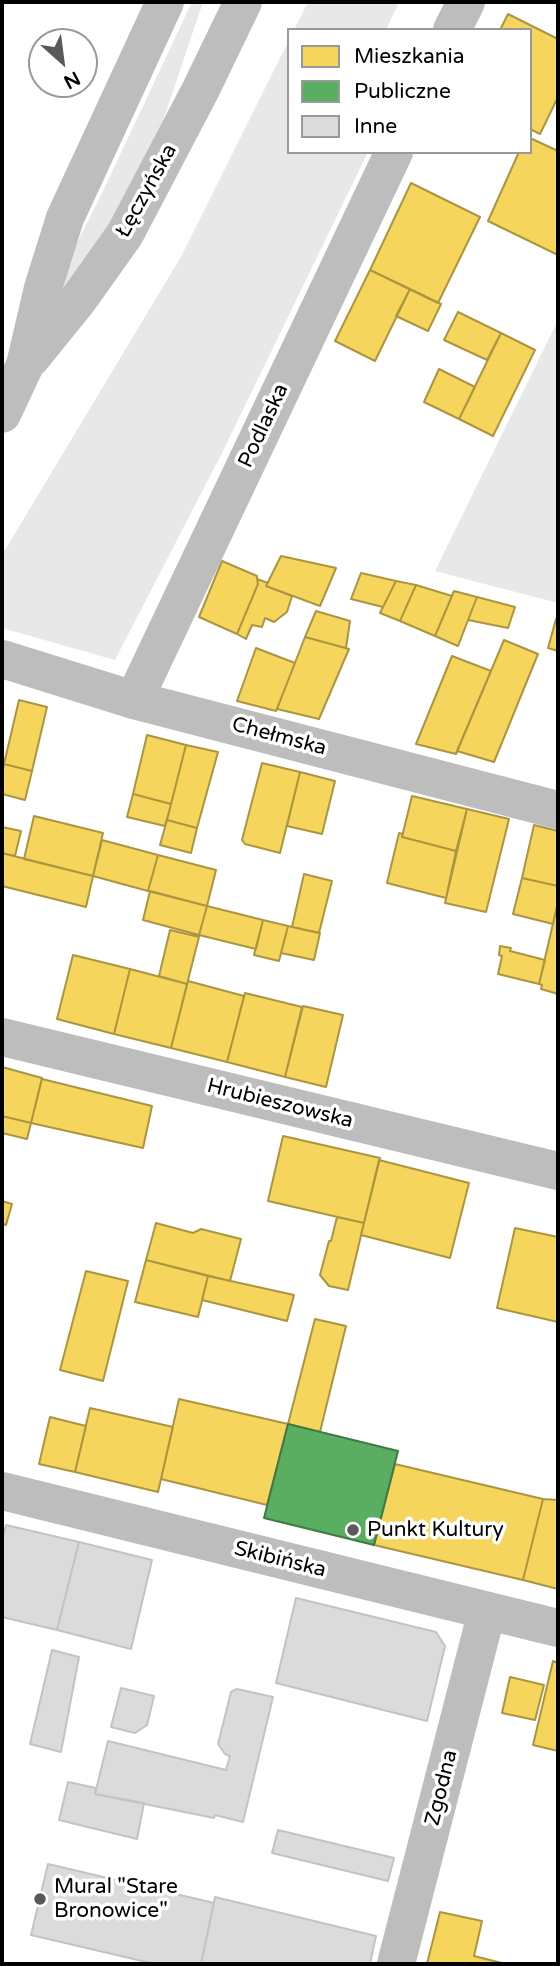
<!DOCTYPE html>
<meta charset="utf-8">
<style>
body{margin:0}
#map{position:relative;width:560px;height:1966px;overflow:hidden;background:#fff;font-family:"Varela Round",sans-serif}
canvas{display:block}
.frame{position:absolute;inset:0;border:4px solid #000;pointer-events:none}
.legend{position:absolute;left:287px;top:28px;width:245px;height:126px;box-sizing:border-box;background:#fff;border:2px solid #999;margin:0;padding:9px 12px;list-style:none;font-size:21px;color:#000}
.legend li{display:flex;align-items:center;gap:14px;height:35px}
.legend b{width:35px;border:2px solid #999}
.north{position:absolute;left:28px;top:28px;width:70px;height:70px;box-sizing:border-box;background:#fff;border:2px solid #999;border-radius:50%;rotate:152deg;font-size:19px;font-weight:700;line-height:28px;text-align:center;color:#000}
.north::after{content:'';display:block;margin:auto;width:24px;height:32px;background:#595959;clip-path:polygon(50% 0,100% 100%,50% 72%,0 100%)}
</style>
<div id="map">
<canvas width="560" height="1966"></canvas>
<div class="frame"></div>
<ul class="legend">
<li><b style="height:19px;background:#f6d55c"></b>Mieszkania</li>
<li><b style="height:19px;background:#5aae61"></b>Publiczne</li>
<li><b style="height:19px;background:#dbdbdb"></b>Inne</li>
</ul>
<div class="north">N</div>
</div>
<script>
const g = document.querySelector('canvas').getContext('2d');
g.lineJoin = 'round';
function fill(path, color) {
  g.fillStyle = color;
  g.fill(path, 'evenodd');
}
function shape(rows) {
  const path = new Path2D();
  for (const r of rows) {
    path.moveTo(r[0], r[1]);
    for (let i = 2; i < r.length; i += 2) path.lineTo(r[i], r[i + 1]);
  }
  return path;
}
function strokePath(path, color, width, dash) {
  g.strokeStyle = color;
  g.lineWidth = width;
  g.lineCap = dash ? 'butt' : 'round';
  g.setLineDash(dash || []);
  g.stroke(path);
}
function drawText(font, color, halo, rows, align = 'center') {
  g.font = font + ' "Varela Round",sans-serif';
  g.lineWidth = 7;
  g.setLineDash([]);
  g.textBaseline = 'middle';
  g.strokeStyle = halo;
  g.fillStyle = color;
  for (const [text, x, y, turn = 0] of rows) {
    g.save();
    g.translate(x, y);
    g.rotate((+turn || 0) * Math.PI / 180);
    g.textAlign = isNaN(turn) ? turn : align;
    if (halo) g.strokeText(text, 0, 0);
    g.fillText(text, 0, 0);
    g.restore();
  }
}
fill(shape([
 [192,2,203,2,165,115,153,143,77,287,52,293,102,193],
 [308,2,399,2,386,30,294,30],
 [289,40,289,152,368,152,222,453,115,660,2,628,2,555,182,255],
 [558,320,558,603,435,571]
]), '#e8e8e8');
const homes = shape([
 [508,14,558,39,558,97,540,134,530,129,530,30,500,30,508,14],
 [530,138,558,151,558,255,488,221,519,152,530,152,530,138],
 [411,183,480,217,438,303,370,270,411,183],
 [370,270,410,289,375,361,335,341,370,270],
 [410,289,441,304,428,331,396,316,410,289],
 [458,312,501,333,487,360,444,340,458,312],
 [501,333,535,350,493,436,459,419,501,333],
 [439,369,475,387,459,419,424,402,439,369],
 [281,556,336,568,320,606,266,586,281,556],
 [222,561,257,576,258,584,237,634,199,617,222,561],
 [361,573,396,581,383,607,351,599,361,573],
 [257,579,268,583,266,586,292,596,287,612,274,622,265,618,262,627,252,625,246,639,237,634,258,584,257,579],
 [396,581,416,585,400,621,380,613,396,581],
 [416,585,452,596,435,636,400,621,416,585],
 [454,591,477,597,458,646,435,636,454,591],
 [477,597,515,607,508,628,468,620,477,597],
 [316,611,350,621,346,648,305,637,316,611],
 [556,619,558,619,558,651,548,648,556,619],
 [305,637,349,649,319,719,277,709,305,637],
 [504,640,538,654,494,762,457,751,504,640],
 [256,648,295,663,276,711,237,701,256,648],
 [452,656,491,671,456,754,416,744,452,656],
 [19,700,47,707,32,771,4,764,19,700],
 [147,735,186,745,171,804,133,794,147,735],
 [186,745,218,752,197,828,167,820,186,745],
 [262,763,300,772,280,853,245,844,242,840,262,763],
 [4,764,32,771,25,800,2,794,2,773,4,764],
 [300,772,335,781,322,834,287,826,300,772],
 [133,794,171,804,165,826,127,817,133,794],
 [412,796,467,809,456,851,402,837,412,796],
 [467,809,509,819,486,912,445,903,467,809],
 [34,816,103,833,93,876,24,859,34,816],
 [167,820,197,828,191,853,160,845,167,820],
 [534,825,558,831,558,886,522,878,534,825],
 [2,827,21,831,15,856,2,853,2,827],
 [399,833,403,834,402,837,456,851,446,898,387,883,399,833],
 [102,840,158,855,148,891,93,876,102,840],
 [2,853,93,876,86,907,2,886,2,853],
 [158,855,216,870,207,906,148,891,158,855],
 [304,874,332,881,319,933,292,927,304,874],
 [522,878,558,886,558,902,553,924,513,914,522,878],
 [150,891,207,906,199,935,143,920,150,891],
 [558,902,558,994,541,989,542,985,539,984,558,902],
 [207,906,263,920,256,949,199,935,207,906],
 [263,920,288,926,279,961,254,955,263,920],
 [288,926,320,933,314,960,281,953,288,926],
 [170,930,199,937,187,984,159,976,170,930],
 [500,946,511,948,510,951,545,960,539,984,498,974,502,956,499,955,500,946],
 [73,955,130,969,114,1034,57,1019,73,955],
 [130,969,187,984,171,1048,114,1034,130,969],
 [188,981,244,996,227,1062,171,1048,188,981],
 [245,993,302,1007,285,1077,227,1062,245,993],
 [303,1006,343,1015,326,1087,285,1077,303,1006],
 [2,1067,42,1078,31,1123,2,1116,2,1067],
 [42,1079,152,1106,143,1148,31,1123,42,1079],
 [2,1116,31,1123,27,1139,2,1133,2,1116],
 [283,1136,380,1158,364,1223,268,1201,283,1136],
 [379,1160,469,1183,450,1258,361,1235,379,1160],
 [2,1201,12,1204,6,1225,2,1224,2,1201],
 [337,1217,364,1223,348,1290,329,1286,320,1275,329,1241,331,1241,337,1217],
 [156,1223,193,1233,201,1229,241,1239,230,1281,146,1260,156,1223],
 [515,1228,558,1237,558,1322,497,1308,515,1228],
 [146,1260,208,1276,198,1317,135,1302,146,1260],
 [86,1271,128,1281,103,1381,60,1370,86,1271],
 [208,1276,294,1295,287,1321,202,1300,208,1276],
 [315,1319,346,1326,320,1432,288,1424,315,1319],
 [179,1399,288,1424,267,1505,161,1479,179,1399],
 [90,1408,173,1427,158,1492,75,1472,90,1408],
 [50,1417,86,1426,75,1472,39,1464,50,1417],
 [395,1464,543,1499,523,1580,374,1545,395,1464],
 [543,1499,558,1500,558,1589,523,1580,543,1499],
 [553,1661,558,1663,558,1751,533,1745,553,1661],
 [510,1677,544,1685,535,1720,502,1713,510,1677],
 [440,1912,482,1921,474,1956,502,1963,502,1964,427,1964,440,1912]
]);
fill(homes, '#f6d55c');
strokePath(homes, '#ac9540', 2);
const public = shape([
 [288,1424,398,1451,374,1545,264,1518,288,1424]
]);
fill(public, '#5aae61');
strokePath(public, '#3f7a44', 2);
const building = shape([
 [6,1525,79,1542,57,1630,2,1617,2,1540,6,1525],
 [79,1542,152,1560,131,1649,57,1630,79,1542],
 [296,1598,436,1632,445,1646,427,1721,276,1683,296,1598],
 [52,1650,79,1657,61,1752,30,1744,52,1650],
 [121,1688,154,1696,147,1725,135,1733,111,1727,121,1688],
 [237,1689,273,1697,243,1822,215,1815,214,1818,95,1794,108,1741,226,1770,230,1756,225,1754,218,1744,231,1692,237,1689],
 [68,1782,96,1788,95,1794,144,1803,137,1839,59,1820,68,1782],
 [278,1830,394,1858,388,1881,272,1853,278,1830],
 [48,1864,214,1903,201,1964,155,1964,31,1935,48,1864],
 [215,1897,376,1936,370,1964,201,1964,215,1897]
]);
fill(building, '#dbdbdb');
strokePath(building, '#c3c3c3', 2);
strokePath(shape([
 [452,30,466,2],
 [2,659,134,700,558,810],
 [134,700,394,152],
 [2,1037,558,1171],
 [2,1491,558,1628],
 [396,1964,487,1611]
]), '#bdbdbd', 38);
strokePath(shape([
 [31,358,78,300,125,234,201,89,243,2],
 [2,414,25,365,43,288,65,218,165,2]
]), '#bdbdbd', 38);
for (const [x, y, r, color] of [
 [353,1530,7,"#595959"],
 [40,1899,7,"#595959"]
]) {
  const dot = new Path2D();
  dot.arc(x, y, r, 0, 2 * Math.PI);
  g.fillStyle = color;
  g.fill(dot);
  strokePath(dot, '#fff', 2.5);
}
drawText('21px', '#000', '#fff', [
 ["Łęczyńska",147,191,-61],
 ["Podlaska",264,426,-65],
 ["Chełmska",279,737,15],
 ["Hrubieszowska",280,1104,14],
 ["Skibińska",280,1560,14],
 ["Zgodna",442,1788,-76]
]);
drawText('21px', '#000', '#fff', [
 ["Punkt Kultury",367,1530],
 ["Mural \"Stare",54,1887],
 ["Bronowice\"",54,1911]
], 'left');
</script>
